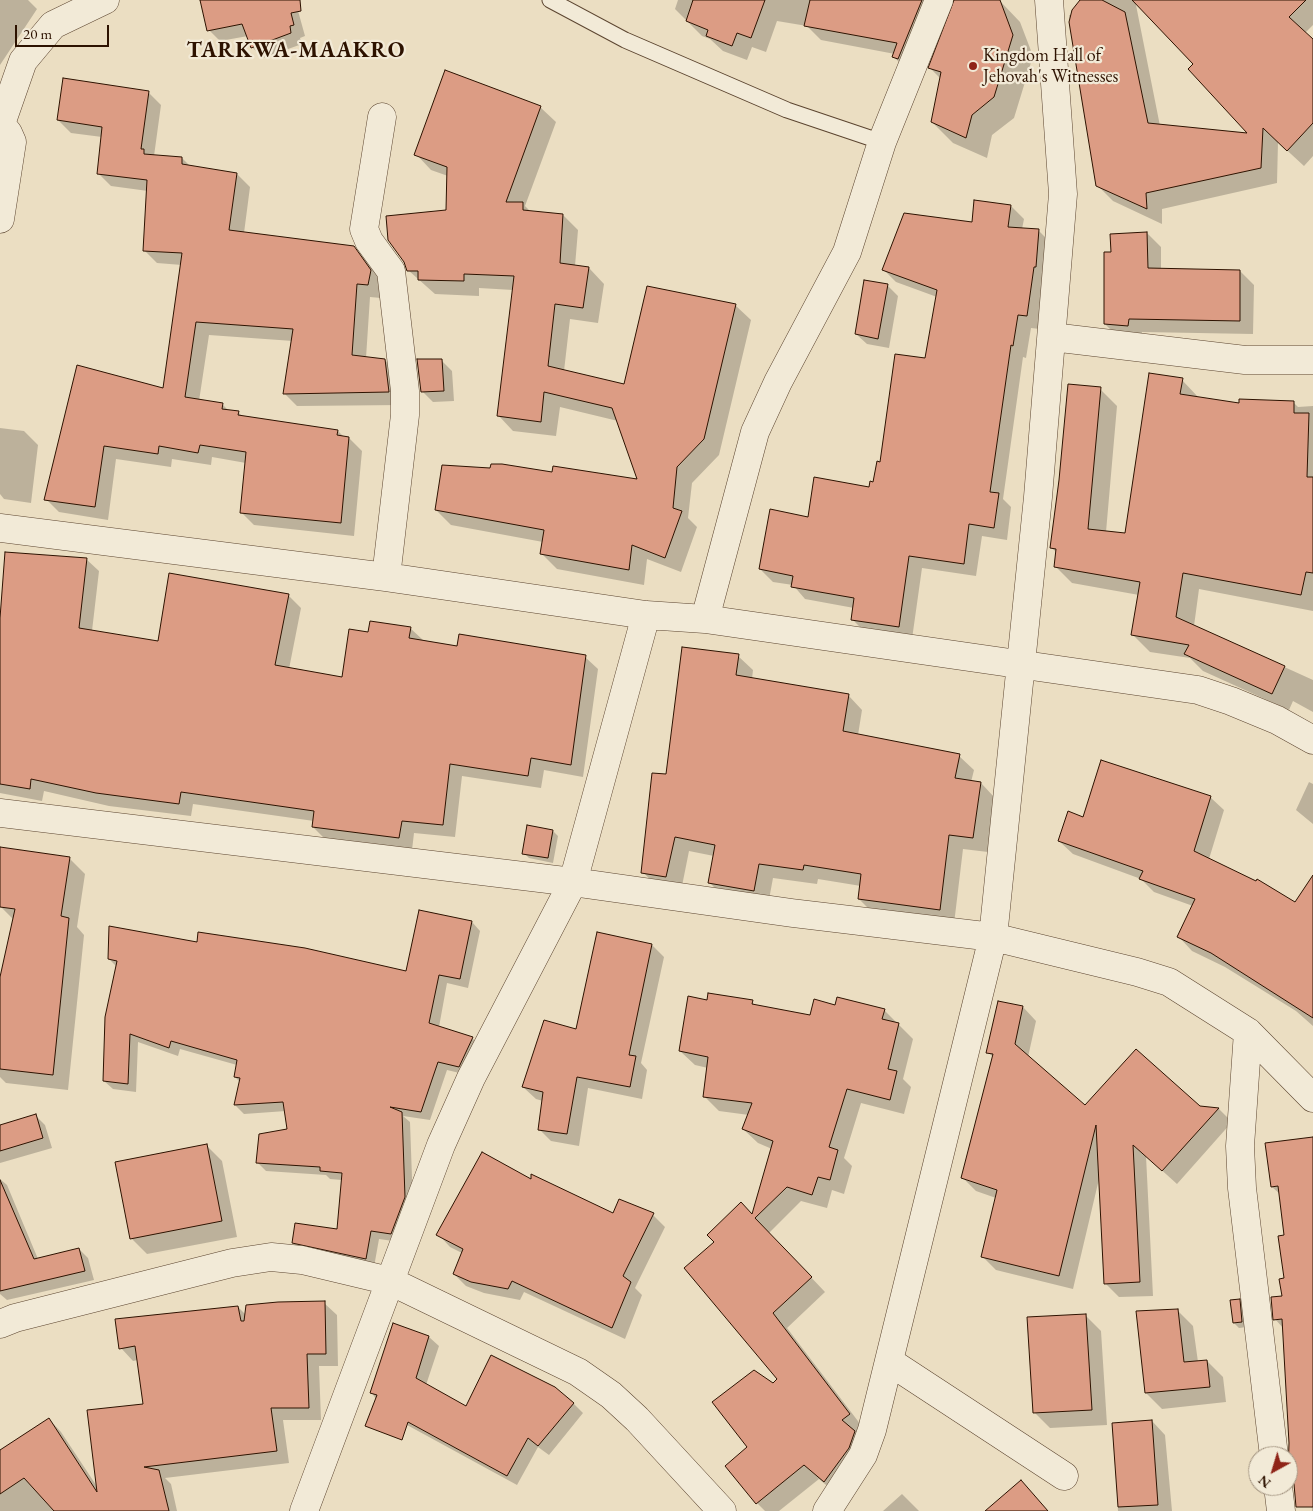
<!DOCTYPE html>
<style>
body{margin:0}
#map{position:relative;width:1313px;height:1511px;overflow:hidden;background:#ebdec2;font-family:"EB Garamond",serif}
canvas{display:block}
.north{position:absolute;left:1248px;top:1446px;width:50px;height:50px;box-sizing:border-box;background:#f2ead7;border:1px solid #a39481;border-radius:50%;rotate:219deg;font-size:14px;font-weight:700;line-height:20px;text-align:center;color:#2d1200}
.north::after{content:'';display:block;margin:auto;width:18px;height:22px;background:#8f2418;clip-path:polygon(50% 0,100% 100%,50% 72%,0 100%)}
.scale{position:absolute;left:15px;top:25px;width:94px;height:22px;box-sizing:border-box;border:2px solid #2d1200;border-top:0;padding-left:6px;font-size:15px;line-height:18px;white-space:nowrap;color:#2d1200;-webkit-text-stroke:4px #f2ead7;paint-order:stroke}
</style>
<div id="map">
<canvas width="1313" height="1511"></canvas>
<div class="north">N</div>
<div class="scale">20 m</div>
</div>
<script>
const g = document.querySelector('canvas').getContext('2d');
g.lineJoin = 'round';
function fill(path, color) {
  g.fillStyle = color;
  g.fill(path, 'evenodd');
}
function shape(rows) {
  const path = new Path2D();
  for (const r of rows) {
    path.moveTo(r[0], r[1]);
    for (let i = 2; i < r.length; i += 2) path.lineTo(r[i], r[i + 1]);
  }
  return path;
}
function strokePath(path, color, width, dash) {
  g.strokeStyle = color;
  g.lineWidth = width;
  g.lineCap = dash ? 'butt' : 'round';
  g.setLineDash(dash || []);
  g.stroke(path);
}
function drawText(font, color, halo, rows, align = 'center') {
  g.font = font + ' "EB Garamond",serif';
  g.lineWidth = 4.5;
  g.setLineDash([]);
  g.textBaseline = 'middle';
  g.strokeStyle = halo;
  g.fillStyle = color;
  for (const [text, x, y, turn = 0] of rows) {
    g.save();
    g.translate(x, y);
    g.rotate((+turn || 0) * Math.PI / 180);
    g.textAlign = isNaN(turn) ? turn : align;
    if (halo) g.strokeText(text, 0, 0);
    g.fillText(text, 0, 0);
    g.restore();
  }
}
fill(shape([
 [0,0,28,0,37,9,0,65],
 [202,0,295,0,305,36,300,38,302,44,263,58,252,47,248,36,220,41,209,30],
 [678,0,937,0,909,72,894,57,895,54,821,40,807,26,777,21,766,52,752,47,747,60,723,51,710,39,702,36,675,9],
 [956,0,1000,1,1020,22,1033,56,1014,118,992,135,987,158,953,143,932,122,941,79,930,68],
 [1082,0,1135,0,1160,126,1250,134,1141,0,1313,0,1313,25,1305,33,1313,41,1313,156,1304,166,1278,142,1277,183,1162,209,1162,224,1113,201,1097,185,1069,15,1088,19],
 [148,92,161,105,154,156,182,158,191,167,237,174,250,187,244,233,354,248,367,261,383,284,381,298,370,297,366,358,385,360,398,373,402,405,297,406,284,393,293,341,209,335,199,401,222,404,229,411,238,412,243,417,338,431,344,437,349,438,362,451,354,536,254,525,241,512,246,463,212,457,211,465,172,459,171,467,116,459,108,520,59,512,46,499,164,389,182,265,157,263,144,250,148,191,111,186,98,173,102,137,71,133,58,120],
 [540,107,556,122,525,206,531,212,563,215,578,230,575,266,589,268,604,284,598,323,570,319,564,371,625,385,735,305,751,320,719,455,692,483,688,518,697,527,681,572,647,559,644,585,557,569,541,553,543,542,451,525,436,510,553,474,639,480,618,421,560,407,556,436,513,431,498,415,513,290,479,288,479,296,435,294,408,270,447,212,448,176,431,170,416,154],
 [1011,206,1024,219,1022,229,1038,230,1051,243,1040,329,1031,328,1026,358,1023,357,1003,499,1011,507,1007,540,982,536,976,576,922,568,912,639,865,632,852,619,854,608,805,599,793,585,773,582,760,569,809,518,870,488,874,483,926,359,937,297,896,282,883,269],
 [1147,233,1161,247,1161,269,1240,271,1254,285,1253,334,1142,332,1142,339,1119,338,1105,324,1113,253],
 [887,285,898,296,889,348,867,344,856,334],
 [441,360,452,371,454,401,433,402,422,391],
 [1182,380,1199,398,1240,405,1293,402,1298,407,1313,406,1313,611,1199,589,1194,626,1313,680,1313,712,1293,701,1289,710,1203,671,1190,658,1150,652,1133,635,1139,595,1072,583,1055,566,1057,553,1051,547,1100,389,1117,406,1106,532,1126,534],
 [0,428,24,431,38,445,31,503,4,499,0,494],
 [86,559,99,571,92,631,159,642,288,595,301,608,289,669,343,678,370,634,410,628,423,640,458,647,585,657,598,669,583,777,544,770,541,788,462,776,455,837,414,833,412,850,326,840,313,827,314,821,193,804,191,816,109,806,44,791,42,801,0,793,0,611,3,611],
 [738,656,753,670,752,679,848,695,862,710,858,735,959,756,974,770,971,782,981,783,995,798,988,852,963,849,954,924,873,913,859,899,861,886,818,879,817,884,773,878,768,905,724,897,709,882,714,856,689,851,681,891,657,887,643,872,667,775],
 [1309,782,1313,784,1313,824,1296,810],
 [1210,797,1224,810,1209,859,1295,904,1313,877,1313,1026,1296,1011,1225,967,1192,951,1179,937,1193,906,1154,892,1141,879,1073,854,1059,841,1084,818],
 [553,831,558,836,553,863,529,858,524,853],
 [69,858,85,874,77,927,84,935,68,1090,6,1083,0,1077,0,981,14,920,1,907],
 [472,922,480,931,468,988,447,983,439,1027,472,1038,481,1047,468,1075,447,1070,430,1120,403,1116,410,1122,413,1206,400,1242,379,1239,374,1267,302,1252,293,1243,338,1230,342,1180,330,1179,326,1175,266,1171,258,1163,288,1130,286,1111,244,1114,235,1105,240,1082,235,1077,237,1065,180,1049,178,1056,138,1042,136,1092,113,1089,104,1081,117,967,109,959,198,944,407,972],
 [652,945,664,957,641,1063,647,1070,642,1099,588,1088,579,1146,551,1141,539,1129,543,1101,536,1099,523,1087,577,1031],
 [708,1001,752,1002,757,1007,811,1016,836,1006,884,1010,913,1039,903,1079,911,1087,904,1114,861,1103,844,1158,852,1166,844,1194,832,1190,827,1208,801,1201,769,1233,825,1292,787,1328,864,1429,839,1496,819,1479,779,1511,765,1511,757,1503,749,1447,773,1385,778,1379,752,1216,772,1149,758,1143,743,1129,749,1115,719,1111,705,1097,708,1068,695,1065,680,1051],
 [1023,1007,1036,1021,1028,1057,1086,1107,1199,1107,1219,1109,1232,1122,1177,1184,1146,1156,1153,1296,1119,1297,1105,1283,1099,1179,1073,1289,996,1270,982,1256,996,1198,976,1191,962,1177,994,1058,988,1052],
 [36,1116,45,1125,52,1148,0,1163,0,1126],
 [1313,1138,1313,1511,1312,1511,1312,1508,1288,1473,1291,1443,1284,1329,1275,1319,1284,1297,1285,1236,1280,1194,1272,1187],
 [206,1145,222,1161,237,1237,147,1254,131,1238],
 [0,1179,7,1185,38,1259,79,1249,88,1258,94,1280,7,1300,0,1294],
 [532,1181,614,1215,653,1215,665,1227,635,1288,642,1295,625,1339,524,1292,520,1300,484,1293,466,1286,454,1274,462,1253,450,1247,438,1234],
 [1239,1301,1244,1306,1247,1327,1239,1328,1234,1323],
 [324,1303,337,1315,338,1366,319,1366,321,1420,283,1420,289,1463,165,1478,171,1484,177,1511,0,1511,0,1451,49,1419,61,1432,98,1488,145,1405,138,1360,133,1361,121,1348,238,1307,246,1315],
 [1177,1310,1193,1326,1198,1362,1207,1361,1223,1377,1226,1402,1162,1409,1146,1393],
 [1085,1315,1101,1331,1107,1425,1050,1428,1034,1412],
 [429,1337,439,1346,426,1385,467,1407,573,1403,583,1413,549,1455,538,1447,517,1485,385,1413,372,1393],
 [1152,1421,1165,1435,1172,1511,1118,1511,1114,1424],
 [902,1494,919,1511,883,1511]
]), '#0003');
const building = shape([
 [200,0,300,0,301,11,291,13,294,25,290,26,291,33,251,48,242,24,207,31,200,0],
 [693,0,765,0,751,38,737,33,732,46,706,36,708,30,686,21,693,0],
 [810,0,922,0,898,59,892,57,897,43,804,26,810,0],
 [954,0,1000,0,1013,35,994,97,972,115,966,138,931,122,941,72,928,68,954,0],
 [1080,0,1102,0,1125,12,1148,123,1247,133,1188,69,1193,64,1132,0,1306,0,1289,17,1313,39,1313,123,1287,151,1263,128,1261,168,1146,193,1147,209,1096,186,1069,22,1072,10,1080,0],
 [445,70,541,106,506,202,523,202,523,210,563,214,560,263,589,267,583,308,555,304,548,366,624,384,647,286,736,304,704,439,677,467,673,508,682,511,665,558,632,545,629,570,540,554,544,530,435,510,442,465,490,468,491,464,502,464,552,472,553,466,637,479,612,408,544,392,541,422,497,416,514,276,464,274,464,281,418,280,418,271,407,271,404,262,388,240,386,216,446,210,447,167,414,155,445,70],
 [63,78,149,91,141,149,144,149,144,154,182,157,182,164,237,173,229,230,354,246,371,270,368,285,357,284,352,355,385,359,389,392,283,394,293,329,196,322,185,397,223,403,222,409,239,411,238,415,338,430,337,435,349,437,341,523,240,513,246,452,200,445,198,453,159,446,158,454,104,446,95,507,44,500,77,365,163,388,182,253,143,251,147,180,97,174,102,127,57,120,63,78],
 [974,200,1011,205,1008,227,1039,229,1036,267,1034,267,1027,316,1018,315,1013,346,1011,345,990,492,999,493,994,528,969,524,964,564,909,556,899,627,851,620,854,598,791,587,793,576,759,569,770,509,808,517,814,477,869,487,870,481,873,482,877,461,880,462,895,354,925,358,937,290,882,270,904,213,972,222,974,200],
 [1147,232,1148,268,1240,270,1240,321,1129,319,1128,326,1104,324,1104,252,1111,252,1110,234,1147,232],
 [864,280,888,284,878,339,855,334,864,280],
 [417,359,442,359,444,391,421,392,417,359],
 [1149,373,1183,378,1180,394,1239,403,1239,399,1294,401,1294,413,1309,413,1307,477,1313,477,1313,573,1306,572,1301,595,1183,573,1176,617,1285,666,1272,694,1184,654,1189,645,1131,635,1140,582,1054,567,1056,549,1050,548,1059,480,1068,384,1101,387,1088,529,1125,533,1149,373],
 [5,552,87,558,79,628,158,641,169,573,289,594,275,665,342,677,349,629,368,632,370,621,411,627,409,638,457,646,459,634,586,655,571,765,531,758,528,776,450,764,443,825,402,821,399,838,312,827,314,811,181,792,179,804,96,793,31,779,30,789,0,784,0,618,5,552],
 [682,647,739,654,736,675,849,694,843,731,960,754,955,778,981,782,973,838,949,835,940,910,858,899,861,874,804,865,803,870,759,864,754,891,708,883,715,845,675,837,666,877,641,873,652,773,666,774,682,647],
 [1101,760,1211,796,1194,851,1256,881,1257,879,1295,902,1313,875,1313,1018,1211,953,1177,937,1195,899,1139,879,1143,871,1058,841,1068,811,1083,817,1101,760],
 [527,825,553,830,548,858,522,854,527,825],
 [0,847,70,857,61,916,69,918,53,1075,0,1069,0,977,15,909,0,907,0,847],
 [419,910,472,921,460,979,439,975,429,1023,473,1037,459,1067,438,1062,421,1112,390,1107,402,1112,405,1197,391,1234,371,1231,366,1259,292,1243,295,1223,337,1229,342,1173,320,1171,320,1167,256,1163,259,1134,287,1129,283,1102,234,1105,240,1078,234,1077,237,1060,171,1041,169,1048,130,1034,128,1084,103,1081,105,1017,117,961,108,959,109,926,197,942,198,932,305,948,406,971,419,910],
 [597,932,652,944,629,1055,636,1056,630,1087,577,1077,567,1134,538,1130,543,1092,522,1087,544,1020,576,1029,597,932],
 [708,993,753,1000,752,1004,810,1015,814,999,835,1005,837,997,885,1009,882,1019,899,1023,888,1069,897,1071,890,1100,847,1089,829,1147,838,1150,830,1180,818,1177,812,1195,787,1187,755,1218,812,1277,773,1313,850,1414,842,1420,855,1431,849,1448,824,1482,804,1465,756,1504,725,1466,747,1447,712,1402,754,1370,773,1383,777,1379,684,1268,714,1242,707,1235,741,1202,752,1214,773,1141,742,1129,752,1103,703,1097,708,1057,679,1051,688,996,707,1000,708,993],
 [998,1001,1023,1006,1015,1044,1085,1105,1136,1049,1200,1106,1219,1108,1162,1171,1133,1145,1140,1282,1104,1284,1096,1125,1059,1276,981,1257,997,1190,961,1178,993,1054,986,1053,998,1001],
 [36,1114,43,1138,0,1151,0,1125,36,1114],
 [1313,1137,1313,1507,1296,1507,1294,1484,1288,1475,1289,1443,1282,1319,1273,1320,1271,1297,1282,1296,1279,1279,1284,1278,1278,1236,1284,1235,1278,1186,1271,1187,1265,1143,1313,1137],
 [207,1144,222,1221,130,1239,115,1162,207,1144],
 [482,1152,531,1179,531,1174,613,1213,619,1199,654,1213,623,1276,631,1282,612,1328,512,1281,508,1289,471,1282,453,1274,463,1249,436,1235,482,1152],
 [0,1180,34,1259,79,1248,85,1271,0,1291,0,1180],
 [1240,1299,1242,1322,1233,1323,1230,1300,1240,1299],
 [325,1301,326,1354,307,1354,309,1408,271,1408,277,1451,144,1467,159,1470,169,1511,54,1511,24,1478,0,1494,0,1450,49,1418,97,1492,87,1410,143,1404,135,1346,119,1349,115,1319,238,1306,241,1321,244,1321,246,1305,278,1302,325,1301],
 [1178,1309,1184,1362,1207,1360,1210,1387,1145,1393,1136,1311,1178,1309],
 [1086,1314,1092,1410,1033,1413,1027,1317,1086,1314],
 [393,1323,429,1336,416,1378,466,1406,491,1355,555,1387,574,1403,538,1446,528,1438,507,1476,408,1422,402,1440,365,1426,377,1395,370,1393,393,1323],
 [1152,1420,1158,1505,1118,1507,1112,1423,1152,1420],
 [1021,1480,1048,1511,985,1511,1021,1480]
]);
fill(building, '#dc9c84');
strokePath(building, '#2d1200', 1);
const service = shape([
 [550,0,625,40,787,110,882,142]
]);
const minor = shape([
 [382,117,364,229,369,241,391,271,405,391,405,415,386,577],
 [0,123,8,133,12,142,0,219],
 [1,124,23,61,53,25,105,0],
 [1052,337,1245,360,1313,360],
 [0,528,386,577,646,615,705,619,1198,690,1231,701,1277,720,1313,740],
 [705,619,755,432,778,382,847,252,882,142,939,0],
 [0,813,573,882,792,913,993,937,1137,972,1169,982,1248,1032,1313,1098],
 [1248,1032,1240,1146,1242,1188,1274,1456],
 [0,1324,15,1318,232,1263,271,1257,302,1260,390,1281,578,1372,611,1395,637,1419,722,1511],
 [890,1362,1064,1476],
 [1278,1486,1281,1511],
 [304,1511,441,1145,471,1078,573,882,646,615],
 [827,1511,863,1455,872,1430,993,937,1038,497,1063,194,1049,0]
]);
strokePath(service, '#5c4530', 17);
strokePath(minor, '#5c4530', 29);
strokePath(service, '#f2ead7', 15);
strokePath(minor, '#f2ead7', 28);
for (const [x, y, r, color] of [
 [973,66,5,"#8f2418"]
]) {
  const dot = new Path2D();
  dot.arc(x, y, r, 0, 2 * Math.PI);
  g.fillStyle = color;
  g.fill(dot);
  strokePath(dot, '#f2ead7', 2);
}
drawText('18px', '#2d1200', '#f2ead7', [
 ["Kingdom Hall of",983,56],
 ["Jehovah's Witnesses",983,77]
], 'left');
g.letterSpacing = '1px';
drawText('bold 22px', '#2d1200', '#f2ead7', [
 ["TARKWA-MAAKRO",296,51]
]);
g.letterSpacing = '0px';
</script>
